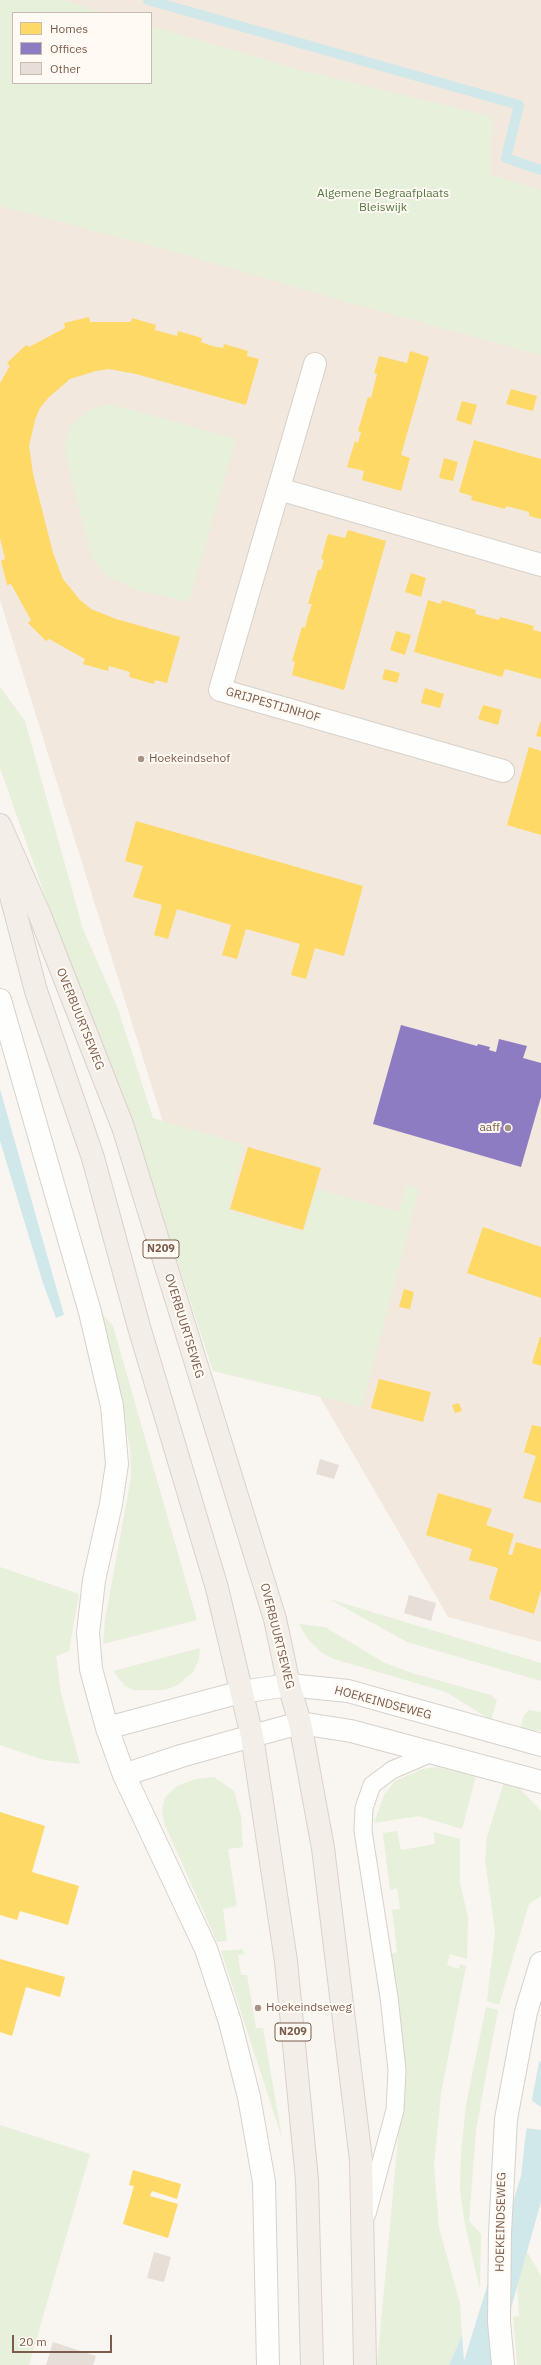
<!DOCTYPE html>
<style>
body{margin:0}
#map{position:relative;width:541px;height:2365px;overflow:hidden;background:#f9f5f0;font-family:"IBM Plex Sans",sans-serif}
canvas{display:block}
.legend{position:absolute;left:12px;top:12px;width:140px;height:72px;box-sizing:border-box;background:#fffaf3;border:1px solid #cabbb1;margin:0;padding:5px 7px;list-style:none;font-size:12px;color:#7a5c4d}
.legend li{display:flex;align-items:center;gap:8px;height:20px}
.legend b{width:20px;border:1px solid #cabbb1}
.scale{position:absolute;left:12px;top:2335px;width:100px;height:18px;box-sizing:border-box;border:2px solid #7a5c4d;border-top:0;padding-left:5px;font-size:12px;line-height:14px;white-space:nowrap;color:#7a5c4d;-webkit-text-stroke:3px #fffaf3;paint-order:stroke}
</style>
<div id="map">
<canvas width="541" height="2365"></canvas>
<ul class="legend">
<li><b style="height:11px;background:#ffd966"></b>Homes</li>
<li><b style="height:11px;background:#8e7cc3"></b>Offices</li>
<li><b style="height:11px;background:#e6ded7"></b>Other</li>
</ul>
<div class="scale">20 m</div>
</div>
<script>
const g = document.querySelector('canvas').getContext('2d');
g.lineJoin = 'round';
function fill(path, color) {
  g.fillStyle = color;
  g.fill(path, 'evenodd');
}
function shape(rows) {
  const path = new Path2D();
  for (const r of rows) {
    path.moveTo(r[0], r[1]);
    for (let i = 2; i < r.length; i += 2) path.lineTo(r[i], r[i + 1]);
  }
  return path;
}
function strokePath(path, color, width, dash) {
  g.strokeStyle = color;
  g.lineWidth = width;
  g.lineCap = dash ? 'butt' : 'round';
  g.setLineDash(dash || []);
  g.stroke(path);
}
function drawText(font, color, halo, rows, align = 'center') {
  g.font = font + ' "IBM Plex Sans",sans-serif';
  g.lineWidth = 4;
  g.setLineDash([]);
  g.textBaseline = 'middle';
  g.strokeStyle = halo;
  g.fillStyle = color;
  for (const [text, x, y, turn = 0] of rows) {
    g.save();
    g.translate(x, y);
    g.rotate((+turn || 0) * Math.PI / 180);
    g.textAlign = isNaN(turn) ? turn : align;
    if (halo) g.strokeText(text, 0, 0);
    g.fillText(text, 0, 0);
    g.restore();
  }
}
fill(shape([
 [0,0,541,0,541,1642,448,1617,166,1132,0,600],
 [13,13,151,13,151,83,13,83]
]), '#f2e8de');
fill(shape([
 [0,0,62,0,106,13,13,13,13,83,151,83,151,26,300,70,493,117,490,175,541,190,541,355,365,307,161,248,0,206],
 [110,404,236,439,189,602,135,589,108,576,91,556,66,457,65,441,71,426,90,409],
 [0,687,25,721,83,929,118,1009,153,1118,244,1145,228,1210,302,1232,317,1189,399,1212,406,1185,420,1188,362,1407,213,1371,128,1111,56,927,0,768],
 [101,1313,113,1326,197,1620,103,1644,105,1620,131,1477,130,1446],
 [0,1567,79,1594,69,1651,56,1656,61,1693,80,1764,44,1760,0,1745],
 [329,1599,541,1663,541,1681,407,1642],
 [299,1624,325,1627,385,1663,412,1673,491,1695,497,1700,491,1720,446,1692,334,1659,322,1653,307,1638],
 [200,1648,199,1659,194,1671,178,1685,165,1690,133,1690,125,1686,113,1671],
 [529,1710,541,1712,541,1731,520,1728,524,1715],
 [437,1767,476,1776,462,1829,419,1816,374,1823,384,1795,395,1781,422,1769],
 [214,1777,234,1791,241,1816,243,1847,228,1849,237,1906,223,1909,227,1941,217,1942,164,1823,162,1810,165,1797,177,1786,196,1779],
 [504,1782,519,1788,541,1811,541,1896,529,1904,499,2005,487,2001,495,1932,485,1859,487,1837],
 [397,1831,401,1850,435,1844,434,1832,460,1839,460,1883,468,1917,467,1959,450,1954,447,1965,459,1969,460,1964,466,1966,441,2094,434,2166,439,2228,460,2303,462,2335,449,2365,377,2365,402,2096,389,1954,397,1952,392,1910,400,1909,397,1888,390,1890,383,1833],
 [243,1949,244,1954,238,1955,241,1975,247,1975,256,2028,263,2028,282,2138,221,1951],
 [486,2007,498,2010,476,2130,469,2221,481,2234,480,2290,464,2220,460,2189,461,2153,466,2105],
 [0,2125,90,2154,29,2365,0,2365],
 [527,2252,541,2276,541,2365,517,2365,513,2317,519,2316,517,2283]
]), '#e7f0db');
fill(shape([
 [0,1089,64,1315,56,1318,43,1283,0,1141],
 [541,2061,541,2202,495,2365,449,2365,462,2335,464,2361,521,2176,526,2132,539,2062]
]), '#d0e8ea');
fill(shape([
 [531,2100,541,2107,541,2130,525,2128]
]), '#f9f5f0');
fill(shape([
 [89,317,90,322,131,322,132,318,156,325,155,330,177,336,178,331,202,338,201,342,212,346,223,348,224,344,248,351,247,356,259,359,246,405,136,374,109,369,96,371,70,379,49,397,40,408,35,420,29,446,33,474,53,553,63,579,80,600,91,609,116,619,180,637,167,683,155,680,154,684,129,677,130,672,109,666,108,671,83,664,85,659,49,639,46,641,28,623,31,620,11,584,7,585,1,561,5,559,0,538,0,383,10,366,7,363,26,345,29,347,65,328,64,323],
 [410,351,429,357,401,455,410,458,401,491,362,480,364,471,347,467,355,441,358,443,361,432,358,431,368,397,371,398,377,374,374,373,379,356,407,363],
 [511,389,537,396,533,411,506,404],
 [462,401,477,405,471,425,456,420],
 [474,440,541,459,541,519,529,516,529,512,518,509,506,506,505,509,471,500,472,496,459,492],
 [444,458,458,462,453,481,439,478],
 [348,530,386,541,344,690,292,675,295,662,292,661,302,627,305,628,308,616,312,604,308,604,318,570,321,570,324,560,321,559,328,534,345,538],
 [411,573,426,578,421,597,405,592],
 [428,600,441,604,442,600,476,610,475,614,499,620,500,617,534,626,533,630,541,632,541,679,505,669,502,677,414,652],
 [396,631,411,635,405,655,390,650],
 [385,669,400,673,397,683,382,679],
 [425,688,444,694,440,708,421,703],
 [483,705,502,710,498,725,478,719],
 [541,720,541,737,536,736],
 [529,747,541,751,541,835,507,825],
 [136,821,363,886,344,956,315,948,306,979,291,975,300,944,246,929,237,959,222,955,231,925,177,909,168,939,154,935,162,905,133,897,143,866,125,861],
 [248,1147,321,1168,303,1230,230,1209],
 [483,1227,541,1247,541,1298,467,1273],
 [404,1289,414,1292,410,1309,399,1307],
 [540,1337,541,1337,541,1366,532,1363],
 [379,1379,431,1392,423,1422,371,1408],
 [459,1403,462,1411,455,1413,452,1405],
 [532,1425,541,1427,541,1503,523,1498,536,1456,524,1452],
 [438,1493,492,1509,486,1525,514,1534,508,1554,512,1555,516,1542,541,1549,541,1590,534,1614,489,1599,498,1568,469,1560,472,1549,426,1535],
 [0,1812,45,1826,32,1872,79,1886,68,1925,20,1911,17,1920,0,1915],
 [0,1959,65,1977,60,1997,26,1987,12,2036,0,2032],
 [133,2170,181,2184,177,2199,152,2191,150,2196,178,2204,168,2238,123,2224,134,2186,129,2185]
]), '#ffd966');
fill(shape([
 [401,1025,477,1046,478,1044,490,1047,489,1050,496,1052,499,1039,527,1046,523,1058,541,1063,541,1097,521,1167,373,1124]
]), '#8e7cc3');
strokePath(shape([
 [148,0,519,105,506,158,541,170]
]), '#d0e8ea', 10);
fill(shape([
 [320,1459,339,1465,334,1479,316,1474],
 [409,1595,436,1603,431,1621,404,1613],
 [154,2252,171,2257,164,2282,147,2278],
 [53,2342,96,2356,93,2365,46,2365]
]), '#e6ded7');
const service = shape([
 [367,2214,395,2110,397,2070,389,1997,363,1831,364,1808,372,1785,392,1770,434,1752]
]);
const minor = shape([
 [315,364,220,690,503,771],
 [279,489,541,565],
 [0,1000,90,1312,112,1406,117,1464,111,1504,94,1580,88,1633,91,1669,107,1728,124,1775,206,1949,230,2022,249,2097,264,2182,268,2365],
 [107,1728,241,1692],
 [124,1775,181,1756,252,1736]
]);
const tertiary = shape([
 [241,1692,289,1685,348,1691,541,1745],
 [252,1736,300,1723,351,1731,541,1782],
 [503,2365,499,2322,500,2233,506,2119,526,2012,541,1963]
]);
const primary = shape([
 [0,825,39,913,123,1127,275,1619,289,1685,300,1723,323,1848,361,2160,365,2365],
 [0,854,36,991,93,1158,139,1327,217,1588,252,1736,286,1961,307,2180,312,2365]
]);
strokePath(service, '#d7d1cb', 19);
strokePath(minor, '#d7d1cb', 24);
strokePath(tertiary, '#d7d1cb', 24);
strokePath(primary, '#dad1cc', 24);
strokePath(service, '#fefefd', 17);
strokePath(minor, '#fefefd', 22);
strokePath(tertiary, '#fefefd', 22);
strokePath(primary, '#f3eee8', 22);
for (const [x, y, r, color] of [
 [141,759,4,"#a69286"],
 [508,1128,4,"#a69286"],
 [258,2008,4,"#a69286"]
]) {
  const dot = new Path2D();
  dot.arc(x, y, r, 0, 2 * Math.PI);
  g.fillStyle = color;
  g.fill(dot);
  strokePath(dot, '#fffaf3', 1.5);
}
for (const [x, y, w] of [
 [161,1249,36],
 [293,2032,36]
]) {
  const box = new Path2D();
  box.roundRect(x - w / 2, y - 9, w, 18, 3);
  g.fillStyle = '#fffaf3';
  g.fill(box);
  strokePath(box, '#7a5c4d', 1);
}
drawText('bold 11px', '#7a5c4d', null, [
 ["N209",161,1249],
 ["N209",293,2032]
]);
drawText('12px', '#537a41', '#fffaf3', [
 ["Algemene Begraafplaats",383,194],
 ["Bleiswijk",383,208]
]);
drawText('12px', '#7a5c4d', '#fffaf3', [
 ["GRIJPESTIJNHOF",273,705,16],
 ["OVERBUURTSEWEG",80,1019,68],
 ["OVERBUURTSEWEG",184,1326,73],
 ["OVERBUURTSEWEG",277,1636,76],
 ["HOEKEINDSEWEG",383,1703,15],
 ["HOEKEINDSEWEG",501,2222,-89]
]);
drawText('12px', '#7a5c4d', '#fffaf3', [
 ["Hoekeindsehof",149,759],
 ["aaff",500,1128,"right"],
 ["Hoekeindseweg",266,2008]
], 'left');
</script>
